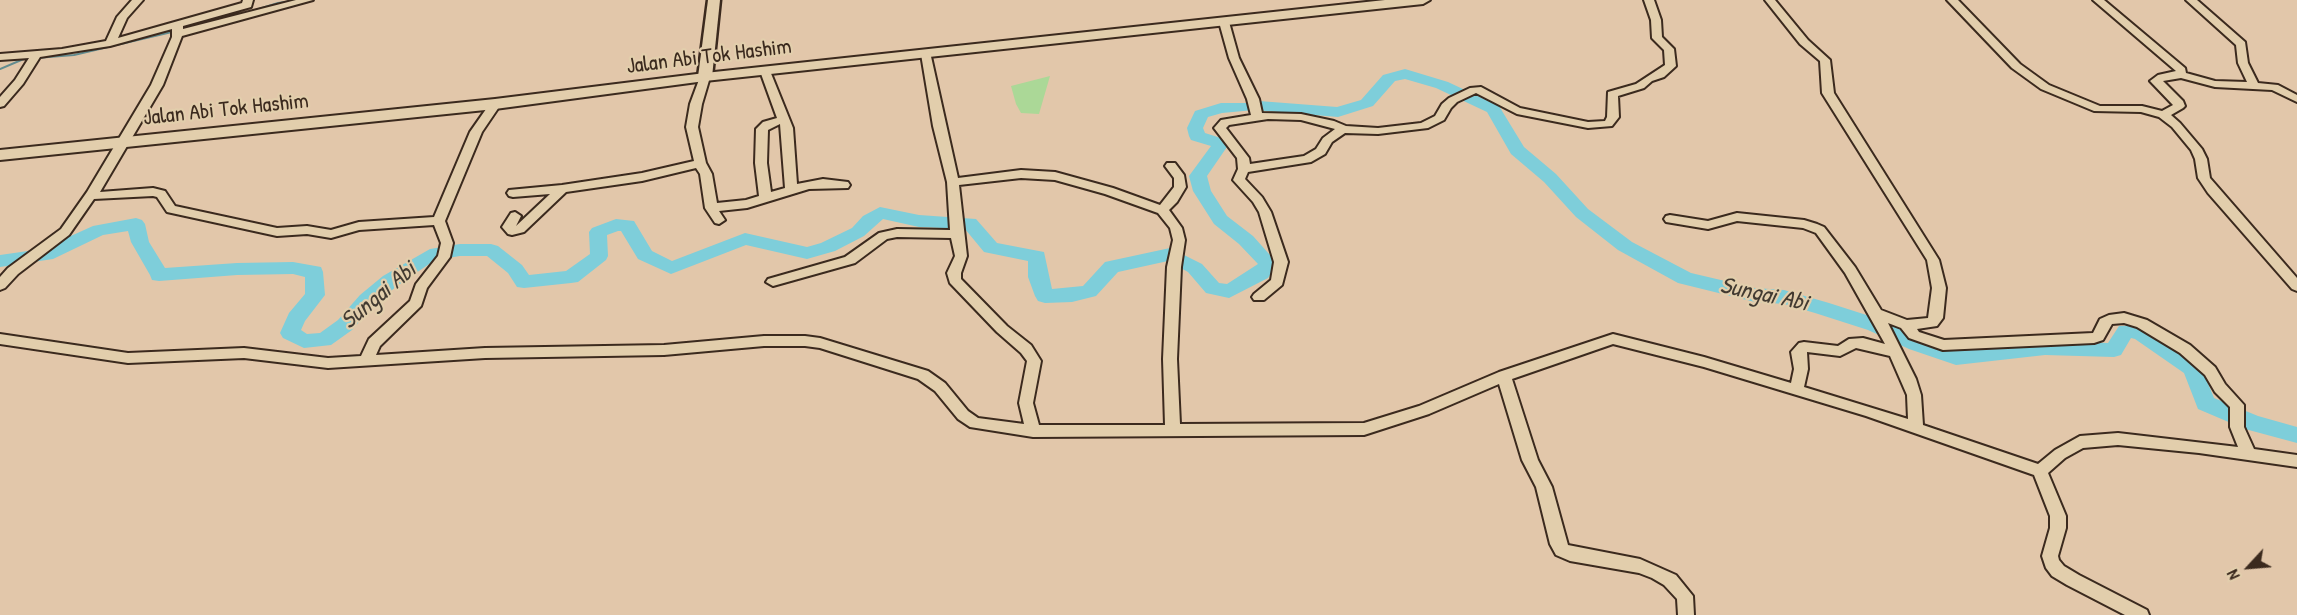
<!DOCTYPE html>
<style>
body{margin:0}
#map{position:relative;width:2297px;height:615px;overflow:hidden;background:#e2c7aa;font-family:"Patrick Hand",sans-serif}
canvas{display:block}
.north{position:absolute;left:2219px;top:537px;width:60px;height:60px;-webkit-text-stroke:4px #e2ceac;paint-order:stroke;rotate:244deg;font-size:16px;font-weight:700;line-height:24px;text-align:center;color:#3b2a1e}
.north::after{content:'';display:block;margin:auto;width:21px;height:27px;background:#3b2a1e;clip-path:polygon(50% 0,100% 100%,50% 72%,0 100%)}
</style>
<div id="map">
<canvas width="2297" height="615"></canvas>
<div class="north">N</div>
</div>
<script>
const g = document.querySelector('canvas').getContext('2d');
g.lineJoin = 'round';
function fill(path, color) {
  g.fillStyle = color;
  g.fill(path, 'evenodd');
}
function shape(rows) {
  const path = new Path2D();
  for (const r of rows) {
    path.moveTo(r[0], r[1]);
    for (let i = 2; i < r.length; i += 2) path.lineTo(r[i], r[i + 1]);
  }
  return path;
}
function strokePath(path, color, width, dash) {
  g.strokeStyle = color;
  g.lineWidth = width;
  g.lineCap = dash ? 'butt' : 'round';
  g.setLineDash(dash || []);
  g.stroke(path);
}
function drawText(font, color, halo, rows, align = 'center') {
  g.font = font + ' "Patrick Hand",sans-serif';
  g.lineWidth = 4.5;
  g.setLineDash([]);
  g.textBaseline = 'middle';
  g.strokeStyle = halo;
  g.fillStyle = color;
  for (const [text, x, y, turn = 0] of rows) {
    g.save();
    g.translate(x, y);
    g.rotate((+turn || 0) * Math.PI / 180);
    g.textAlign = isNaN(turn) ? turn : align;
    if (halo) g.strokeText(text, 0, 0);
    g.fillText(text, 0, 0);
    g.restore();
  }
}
fill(shape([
 [1050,76,1039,114,1021,113,1016,104,1011,86]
]), '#abd897');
strokePath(shape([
 [249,12,278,3,299,0],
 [36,58,74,55,176,31],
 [0,69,26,58]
]), '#638c8f', 2);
fill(shape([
 [1405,69,1448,82,1499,106,1524,147,1556,174,1588,209,1632,242,1691,273,1755,288,1784,290,1829,303,1882,320,1923,339,1957,351,2045,341,2108,343,2119,326,2140,325,2147,327,2200,364,2214,398,2258,416,2297,427,2297,443,2245,429,2198,409,2184,373,2135,339,2131,338,2121,355,2114,357,2045,355,1956,365,1909,349,1868,330,1815,313,1784,304,1755,302,1678,283,1618,250,1576,217,1544,182,1511,154,1487,112,1436,88,1405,79,1395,81,1373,106,1338,117,1254,110,1222,113,1208,117,1203,128,1205,133,1227,140,1229,144,1207,176,1211,191,1227,216,1253,236,1278,264,1268,278,1229,298,1206,293,1188,272,1168,261,1118,272,1096,296,1072,302,1045,303,1038,301,1035,296,1028,277,1028,261,984,252,965,229,919,227,883,219,864,236,835,251,807,259,746,245,671,274,638,259,621,231,618,231,607,235,608,256,606,260,578,282,571,283,524,288,517,287,508,273,487,256,460,256,435,260,397,286,374,305,352,330,331,345,304,348,283,338,280,333,289,313,305,294,305,277,293,274,237,275,159,281,152,280,150,275,131,242,128,231,103,235,53,259,0,267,0,255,42,249,93,226,136,218,142,220,145,224,149,242,165,268,237,263,293,262,321,267,323,272,325,295,305,321,301,330,307,334,320,333,338,320,360,295,383,276,430,249,460,244,491,244,498,246,522,265,529,275,566,271,590,254,589,232,592,228,616,219,634,221,652,251,672,261,745,233,807,247,821,243,852,228,863,216,880,207,919,215,976,219,997,243,1044,252,1052,289,1083,286,1105,262,1170,248,1202,264,1219,283,1227,284,1258,264,1239,244,1214,224,1193,191,1189,176,1211,146,1191,140,1189,136,1187,128,1195,111,1221,103,1253,103,1259,101,1337,107,1361,100,1383,75,1405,69]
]), '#7eceda');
const minor = shape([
 [132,0,143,0,127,18,118,38,242,3,243,0,253,0,251,7,183,26,183,29,296,0,313,0,182,36,163,85,100,192,153,188,165,191,175,206,277,228,307,226,331,230,359,222,434,217,470,132,491,102,499,102,501,104,482,132,445,221,453,243,450,257,427,288,421,306,380,346,376,355,485,348,664,345,764,336,805,336,820,338,928,371,945,383,968,411,978,418,1024,424,1019,403,1027,361,1021,353,997,332,950,283,947,273,955,256,951,238,897,237,887,239,855,263,773,286,766,282,768,279,845,257,879,233,897,229,950,230,947,182,933,126,921,54,922,52,930,52,958,178,1021,170,1055,172,1113,188,1160,205,1174,187,1174,178,1165,166,1167,163,1175,163,1184,175,1186,187,1177,202,1169,210,1182,228,1185,240,1181,267,1177,359,1180,424,1364,423,1419,406,1499,372,1613,334,1704,357,1791,383,1794,369,1791,352,1799,343,1804,342,1838,346,1849,339,1863,338,1885,344,1845,273,1816,233,1803,228,1737,221,1708,229,1666,222,1664,219,1666,216,1670,215,1708,221,1737,213,1804,220,1817,224,1824,227,1855,267,1881,310,1907,320,1928,318,1932,288,1927,260,1822,93,1820,61,1800,44,1765,0,1775,0,1808,40,1830,60,1834,93,1939,260,1946,288,1943,318,1937,326,1917,329,1919,332,1944,340,2093,333,2100,319,2109,315,2124,313,2147,320,2190,345,2215,367,2225,384,2244,405,2244,427,2254,449,2297,455,2297,467,2199,453,2118,445,2083,448,2065,458,2048,473,2066,516,2066,528,2058,556,2059,560,2064,566,2079,575,2147,610,2149,615,2125,615,2067,585,2052,576,2046,568,2042,556,2050,528,2050,516,2034,475,1866,416,1704,367,1613,344,1512,379,1538,460,1552,487,1568,545,1640,559,1676,575,1693,596,1694,615,1678,615,1677,599,1664,585,1652,578,1639,573,1570,561,1556,555,1550,544,1536,487,1522,460,1499,384,1429,414,1364,435,1033,437,970,427,958,419,935,391,918,379,820,348,805,346,764,346,664,355,485,358,328,368,244,358,128,363,0,344,0,334,128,353,244,348,328,358,361,356,369,339,410,301,416,284,438,256,441,243,434,225,359,230,331,238,307,234,277,236,167,212,157,197,153,196,94,199,69,235,18,274,5,288,0,290,0,277,8,268,61,229,87,192,151,85,172,37,172,29,110,46,40,57,23,84,4,106,0,107,0,97,15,80,29,58,0,60,0,54,62,49,106,41,117,17,132,0],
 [1021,178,1055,180,1105,194,1158,213,1170,228,1173,240,1167,267,1163,359,1165,425,1039,425,1033,403,1041,361,1031,345,1007,326,961,279,961,273,967,256,959,185,1021,178],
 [1888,323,1901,328,1909,338,1943,350,2094,343,2103,340,2112,324,2124,323,2137,327,2180,353,2205,375,2215,392,2230,407,2230,427,2238,447,2118,433,2080,436,2055,450,2038,464,1923,425,1921,395,1916,379,1888,323],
 [1856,348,1890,356,1907,395,1908,419,1804,387,1808,369,1807,352,1840,356,1856,348],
 [1644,0,1654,0,1661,20,1662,37,1674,49,1676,66,1664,77,1652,81,1644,88,1618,96,1619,117,1612,126,1588,128,1517,114,1476,93,1457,102,1451,108,1444,120,1428,128,1378,134,1345,133,1332,142,1325,154,1311,162,1248,172,1245,179,1262,197,1271,212,1288,262,1282,285,1264,300,1254,300,1252,297,1254,294,1271,280,1274,262,1259,212,1253,202,1233,180,1238,169,1237,158,1214,128,1221,120,1251,115,1247,99,1229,58,1219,22,1220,20,1228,20,1229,22,1239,58,1259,99,1262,113,1301,114,1334,121,1346,126,1378,128,1421,123,1435,116,1442,104,1449,98,1470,88,1481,87,1520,108,1588,122,1605,121,1607,117,1608,92,1636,84,1665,65,1664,50,1652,38,1651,20,1644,0],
 [1268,119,1301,120,1335,129,1323,138,1316,149,1304,156,1250,164,1249,158,1226,128,1229,125,1268,119],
 [1947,0,1958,0,2020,64,2049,85,2100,106,2142,106,2162,111,2173,105,2150,81,2158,75,2176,71,2093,0,2104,0,2185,68,2186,73,2215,81,2247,82,2238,63,2236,45,2186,0,2197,0,2245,42,2248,63,2258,83,2278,85,2297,95,2297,102,2272,90,2215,87,2181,78,2163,81,2183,101,2185,106,2183,108,2171,115,2180,123,2202,149,2207,159,2210,178,2297,278,2297,291,2292,289,2208,193,2198,178,2195,159,2191,150,2172,127,2159,117,2141,112,2094,111,2041,89,2012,68,1947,0],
 [765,68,770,71,793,128,797,184,823,179,848,182,850,185,848,188,809,189,747,208,719,211,725,220,719,224,715,223,705,208,700,174,696,168,642,181,566,192,524,232,512,235,508,234,502,227,511,213,515,212,521,216,516,226,550,194,513,197,509,196,507,193,509,190,562,185,642,173,694,161,686,127,690,104,700,77,705,74,710,77,702,104,698,127,706,163,712,174,717,203,746,200,759,196,755,163,756,129,763,122,777,118,760,71,765,68],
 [780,124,785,188,771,192,767,163,768,130,780,124]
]);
const tertiary = shape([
 [708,0,720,0,712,77,705,81,698,77,708,0]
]);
const secondary = shape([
 [1385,0,1430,0,1423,4,705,81,495,109,0,160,0,150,495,99,705,73,1385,0]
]);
strokePath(minor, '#3b2a1e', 4);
strokePath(tertiary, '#3b2a1e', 5);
strokePath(secondary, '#3b2a1e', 4);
fill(minor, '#e2ceac');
fill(tertiary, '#e2ceac');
fill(secondary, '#e2ceac');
drawText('22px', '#3b2a1e', '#e2ceac', [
 ["Jalan Abi Tok Hashim",709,57,-7],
 ["Jalan Abi Tok Hashim",226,110,-6]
]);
drawText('italic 24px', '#423a31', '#e2ceac', [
 ["Sungai Abi",1764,295,12],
 ["Sungai Abi",379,296,-40]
]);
</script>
